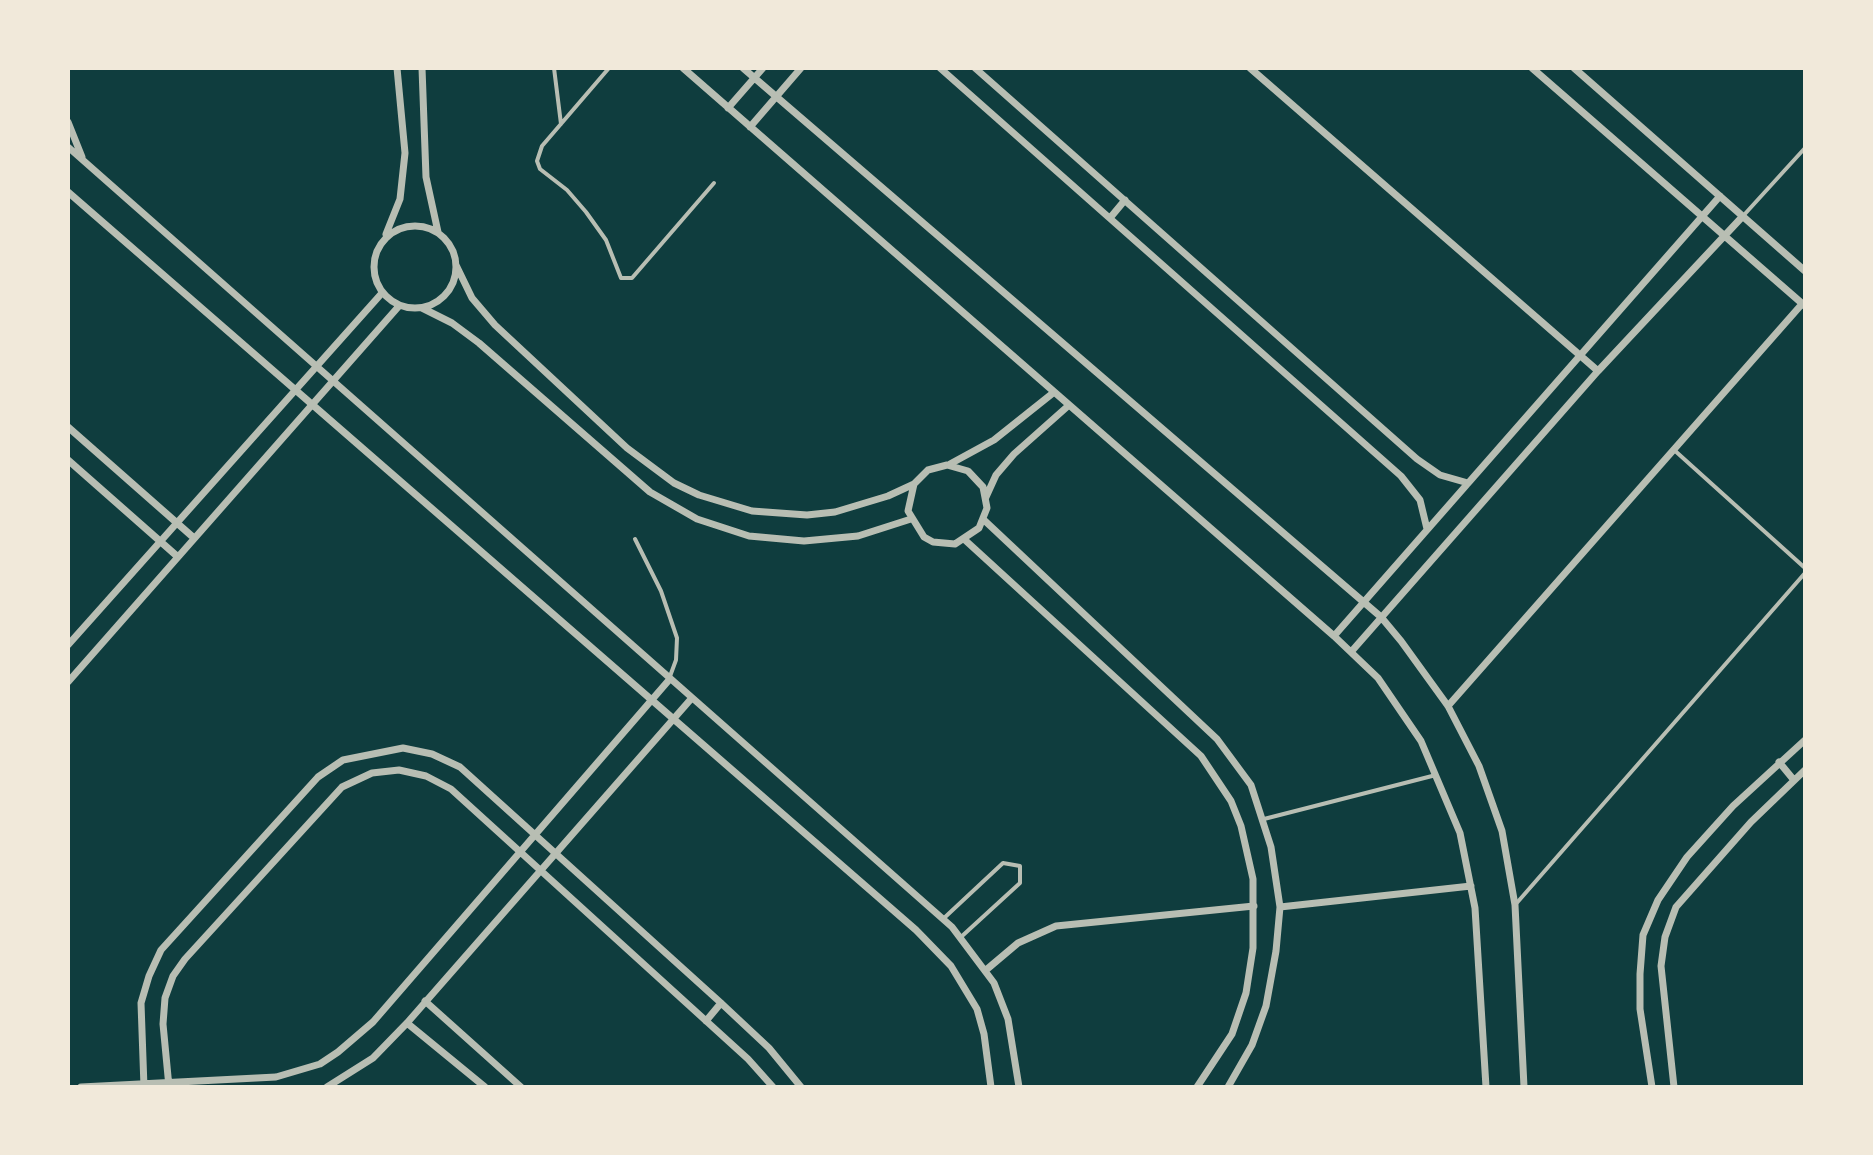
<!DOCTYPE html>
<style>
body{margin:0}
#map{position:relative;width:1873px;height:1155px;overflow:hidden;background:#0f3d3e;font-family:Karla,sans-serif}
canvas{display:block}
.frame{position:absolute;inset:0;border:70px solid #f1e9da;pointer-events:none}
</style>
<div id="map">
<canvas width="1873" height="1155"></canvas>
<div class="frame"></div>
</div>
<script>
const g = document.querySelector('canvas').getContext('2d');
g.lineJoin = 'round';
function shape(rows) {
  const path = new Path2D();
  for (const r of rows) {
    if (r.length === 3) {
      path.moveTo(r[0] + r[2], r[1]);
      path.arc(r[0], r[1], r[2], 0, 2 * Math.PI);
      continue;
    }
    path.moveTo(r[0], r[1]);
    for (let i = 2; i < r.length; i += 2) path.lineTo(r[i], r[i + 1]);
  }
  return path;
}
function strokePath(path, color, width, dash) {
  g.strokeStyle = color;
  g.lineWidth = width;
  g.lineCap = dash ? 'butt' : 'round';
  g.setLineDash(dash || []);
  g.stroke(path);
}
strokePath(shape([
 [554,68,561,124],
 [609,68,542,146,537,161,540,169,567,190,586,212,606,240,621,278,632,278,714,183],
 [1743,216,1805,148],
 [1673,449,1805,568],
 [635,539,661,591,677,638,676,660,669,679],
 [1264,819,1436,775],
 [1515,905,1805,573],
 [943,919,1003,863,1020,866,1020,883,961,937]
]), '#b8beb3', 4);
strokePath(shape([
 [422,68,426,177,438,232],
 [683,68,1334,636,1378,678,1421,741,1460,833,1475,908,1486,1087],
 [743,68,1381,617,1401,641,1448,706,1479,766,1502,831,1515,905,1524,1087],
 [940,68,1401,476,1420,500,1427,529],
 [975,68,1417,459,1440,475,1468,483],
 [1250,68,1598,371],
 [1532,68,1805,306],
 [1574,68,1805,271],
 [728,108,763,68],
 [68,122,82,157],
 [750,127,801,68],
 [68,147,952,927,994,983,1008,1019,1019,1087],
 [68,192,916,930,951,966,977,1009,984,1034,991,1087],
 [1110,218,1125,200],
 [415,267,41],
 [386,234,400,199,405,153,397,68],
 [456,265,472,298,495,325,627,448,674,483,699,495,752,511,807,515,835,512,888,496,914,484,928,470,947,465,968,471,983,487,987,508,979,528,955,544,933,542,924,537,908,511,914,484],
 [422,308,452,323,479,343,650,492,697,519,749,536,804,541,858,536,911,519],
 [68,427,194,538],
 [68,460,178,557],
 [950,464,994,440,1053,393],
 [986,497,996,475,1014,454,1068,406],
 [984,520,1217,739,1251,785,1271,847,1280,907,1276,951,1266,1006,1252,1045,1228,1087],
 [965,540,1201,756,1231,801,1241,826,1253,879,1253,948,1246,993,1232,1034,1197,1087],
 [1334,636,1720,196],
 [68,645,382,293],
 [1351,652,1598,371,1743,216],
 [68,682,399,306],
 [1448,706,1802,304],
 [1779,762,1793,779],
 [1280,907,1471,886],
 [986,970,1018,943,1056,926,1254,906],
 [425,1001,521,1087],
 [706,1021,721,1003],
 [407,1023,485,1087],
 [81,1087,276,1077,320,1064,338,1052,373,1022,669,680],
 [144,1087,141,1003,149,976,161,950,318,777,343,760,403,748,432,754,460,767,721,1003,769,1048,801,1087],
 [169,1087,163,1024,165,998,173,976,185,959,342,787,372,773,399,770,426,776,451,789,748,1059,773,1087],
 [327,1087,373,1058,407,1023,691,699],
 [1652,1087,1640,1009,1640,974,1643,935,1658,900,1687,857,1733,806,1805,740],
 [1674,1087,1661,966,1665,937,1676,907,1751,822,1805,770]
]), '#b8beb3', 7);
</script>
